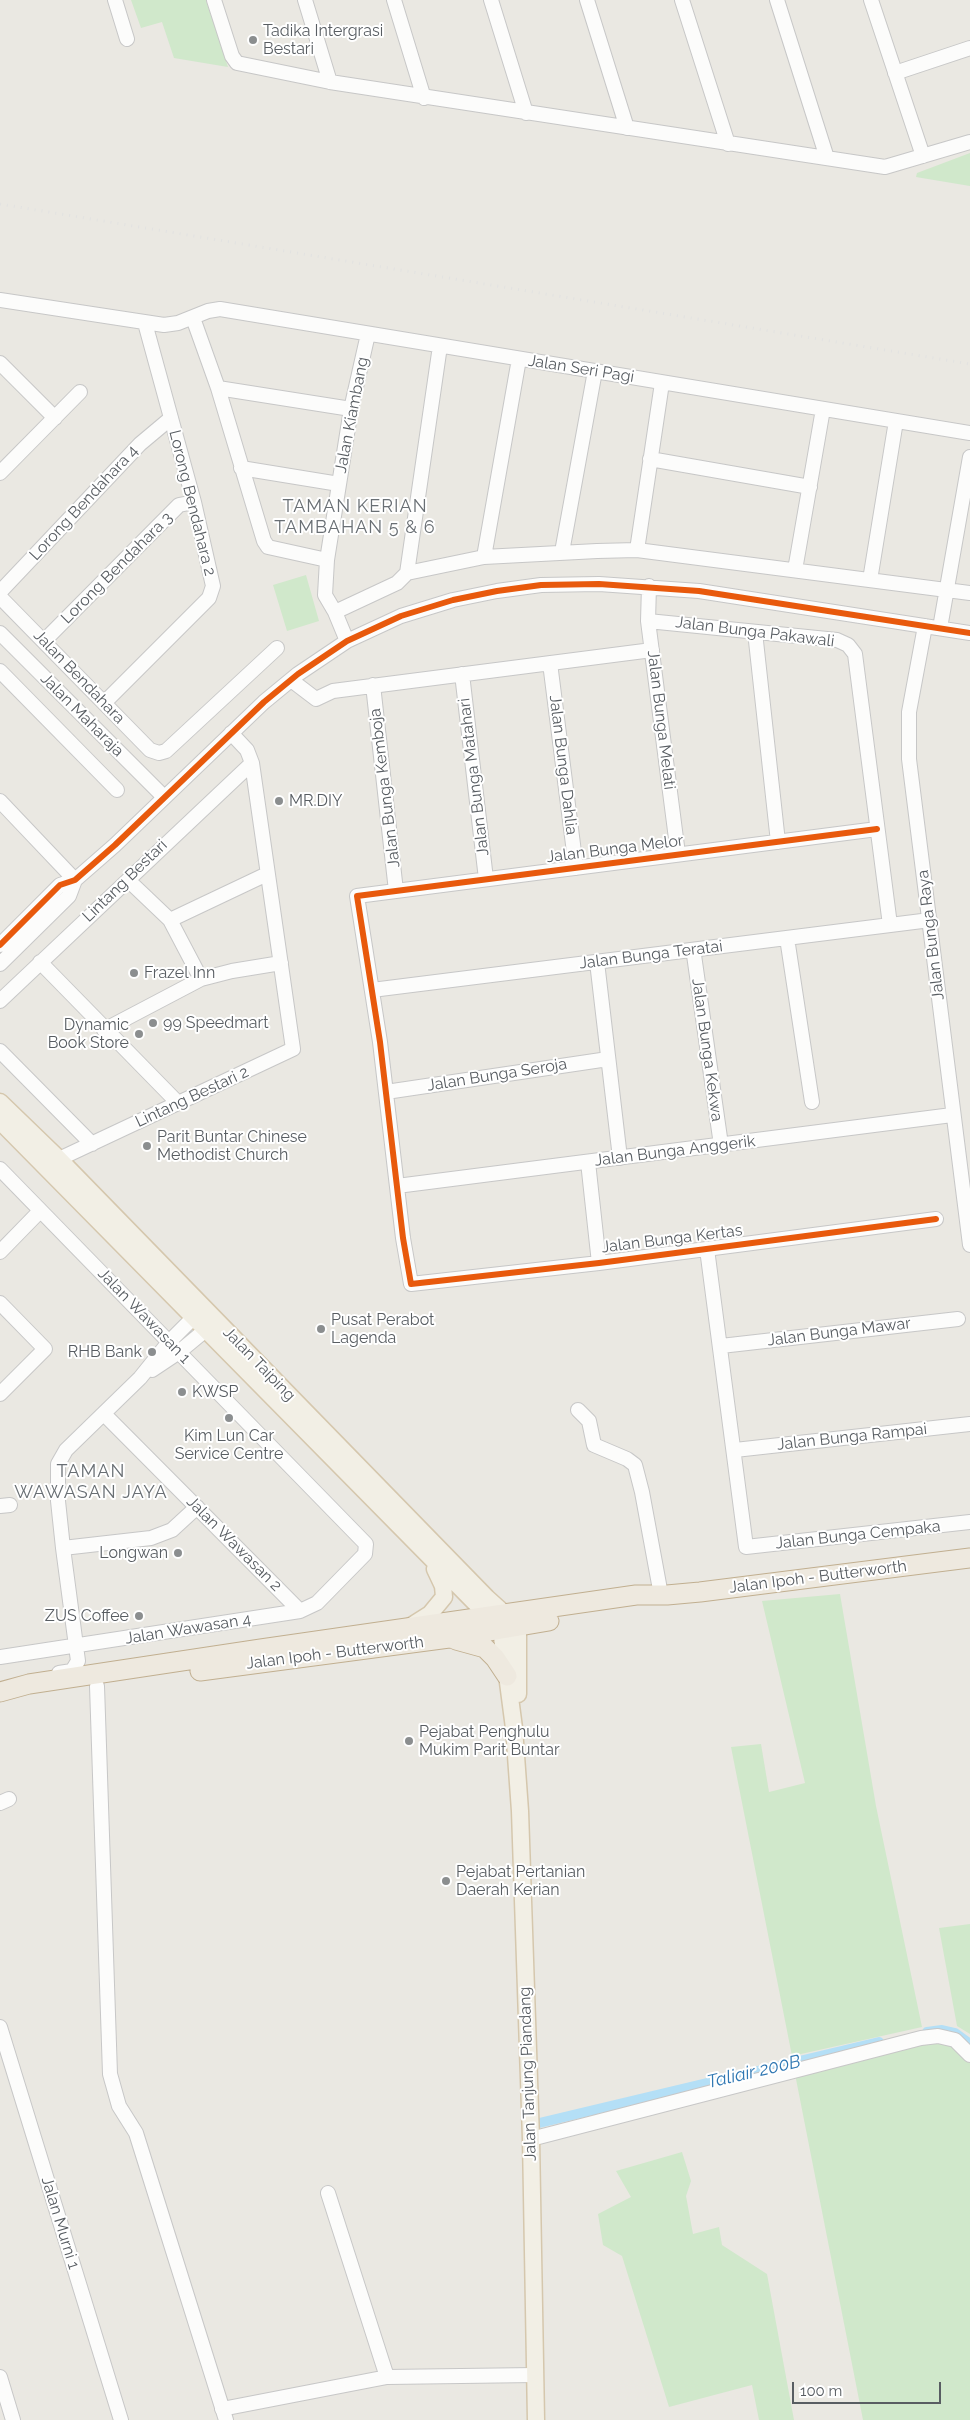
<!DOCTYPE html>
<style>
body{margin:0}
#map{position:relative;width:970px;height:2420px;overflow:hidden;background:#eae8e2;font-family:Raleway,sans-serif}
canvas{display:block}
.scale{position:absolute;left:792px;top:2382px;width:149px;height:22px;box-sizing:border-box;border:2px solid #585d62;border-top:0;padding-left:6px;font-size:15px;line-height:18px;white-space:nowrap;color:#585d62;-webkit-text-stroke:4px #fff;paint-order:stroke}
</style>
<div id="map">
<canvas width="970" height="2420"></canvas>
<div class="scale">100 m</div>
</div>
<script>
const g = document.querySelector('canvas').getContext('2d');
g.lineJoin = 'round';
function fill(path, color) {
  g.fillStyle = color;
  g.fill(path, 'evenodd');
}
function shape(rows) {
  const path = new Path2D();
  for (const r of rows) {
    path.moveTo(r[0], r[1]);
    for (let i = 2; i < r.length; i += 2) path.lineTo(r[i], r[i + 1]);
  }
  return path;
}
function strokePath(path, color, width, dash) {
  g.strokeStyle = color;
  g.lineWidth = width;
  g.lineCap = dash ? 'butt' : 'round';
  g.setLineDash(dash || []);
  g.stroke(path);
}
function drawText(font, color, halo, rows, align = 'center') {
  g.font = font + ' Raleway,sans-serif';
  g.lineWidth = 4;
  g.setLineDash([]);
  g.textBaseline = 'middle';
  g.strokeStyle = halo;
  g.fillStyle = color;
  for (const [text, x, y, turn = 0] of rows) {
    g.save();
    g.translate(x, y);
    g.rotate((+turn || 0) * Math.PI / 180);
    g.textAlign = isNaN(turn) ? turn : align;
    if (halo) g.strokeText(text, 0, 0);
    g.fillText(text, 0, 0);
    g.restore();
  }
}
fill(shape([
 [131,0,206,0,228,67,174,58,162,22,141,28],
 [970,153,970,186,916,177,917,173],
 [306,575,319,621,287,631,273,585],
 [840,1594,876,1806,922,2027,792,2056,731,1747,761,1744,769,1792,805,1783,762,1601],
 [970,1924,970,2034,957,2026,939,1928],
 [924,2043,943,2043,958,2048,970,2060,970,2420,863,2420,795,2074],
 [682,2152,691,2181,686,2196,693,2234,719,2227,722,2245,767,2274,794,2420,759,2420,752,2385,669,2407,622,2256,603,2245,598,2214,631,2197,616,2171]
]), '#d0e8cb');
strokePath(shape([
 [927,2032,942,2030,955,2033,970,2044],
 [535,2124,879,2042]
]), '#b4dff6', 10);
const minor = shape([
 [115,0,127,39],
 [214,0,232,56,237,63,330,82,885,167,970,142],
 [305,0,330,82],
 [394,0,424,98],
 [491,0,526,113],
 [587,0,627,128],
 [682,0,728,144],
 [777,0,827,158],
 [871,0,923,156],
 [895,73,970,48],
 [0,300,164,325,178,323,208,311,220,309,970,433],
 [193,318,218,388,264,541,268,547,327,560],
 [0,363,55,418],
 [218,388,351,409],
 [650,459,810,487],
 [241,468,339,484],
 [0,473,80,392],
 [637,550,662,383],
 [562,552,595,371],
 [484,557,519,359],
 [795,570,823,409],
 [407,573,440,346],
 [870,580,896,421],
 [649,586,648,621,678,854],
 [0,592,140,444,171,418],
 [0,597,150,750,159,753,166,751,277,648],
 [335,612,397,583,407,573,484,557,597,551,637,550,970,593],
 [648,621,837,640,848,645,855,654,890,925],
 [925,626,909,712,909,759,970,1245],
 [940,628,970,457],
 [755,632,778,842],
 [0,633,164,797],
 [44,641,179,505,194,502],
 [347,641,335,612,325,595,327,560,351,409,368,334],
 [550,663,576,868],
 [0,671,117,790],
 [462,674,486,879],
 [291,680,316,699,333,691,652,650],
 [373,685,396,891],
 [104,703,209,598,213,586,194,502,145,323],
 [0,801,75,880],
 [877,829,357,896,380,1042,403,1238,411,1284,599,1263,936,1219],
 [128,880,170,920,201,979],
 [170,920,267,874],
 [787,938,812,1102],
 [0,945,60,885,75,880,115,845,264,702,298,674,347,641,401,616,453,600,497,591,541,585,599,584,699,591,970,633],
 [694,955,721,1145],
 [40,962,178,1103],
 [597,962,620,1158],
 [0,964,69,896,75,880],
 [372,990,930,920],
 [0,1001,252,763],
 [104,1030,201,979,232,971,281,963],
 [0,1051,92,1144],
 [386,1092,608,1059],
 [59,1159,293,1049,252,763,247,750,231,733],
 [588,1162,599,1263],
 [0,1169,366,1544,365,1554,317,1603,300,1611,0,1657],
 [397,1186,952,1115],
 [707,1249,746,1547,970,1522],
 [0,1252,40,1211],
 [0,1303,45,1349,0,1394],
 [721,1346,958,1319],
 [152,1370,179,1352,214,1323],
 [578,1410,589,1421,594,1445,627,1459,635,1465,642,1492,661,1595],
 [104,1414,300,1611],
 [735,1450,970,1424],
 [0,1506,10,1505],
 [63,1548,151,1538,172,1530,197,1507],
 [59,1673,72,1671,78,1661,63,1548,58,1501,58,1464,66,1450,140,1378,169,1342,200,1311],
 [97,1686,110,2074,119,2106,136,2133,226,2420],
 [0,1803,9,1799],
 [0,2027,121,2420],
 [531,2139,921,2038,938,2036,955,2040,970,2055],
 [328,2193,387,2377],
 [0,2377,13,2420],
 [222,2409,387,2377,535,2375]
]);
const major = shape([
 [0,1102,59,1159,487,1598,518,1626,518,1694],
 [0,1121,501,1629,514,1728,520,1811,531,2139,536,2420],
 [411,1626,430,1614,444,1597,443,1586,435,1569]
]);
const highway = shape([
 [456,1640,485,1648,495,1658,507,1676],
 [200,1671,449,1638,549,1621],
 [0,1692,29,1684,261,1649,636,1595,667,1595,700,1592,970,1558]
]);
strokePath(minor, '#c7c7c7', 16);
strokePath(major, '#d5c7ad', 19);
strokePath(highway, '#c1af90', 21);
strokePath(minor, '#fcfcfb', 14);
strokePath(major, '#f2efe5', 16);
strokePath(highway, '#eee9df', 19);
strokePath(shape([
 [0,204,970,364]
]), '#e2e2e1', 3, [1, 6]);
strokePath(shape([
 [877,829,357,896,380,1042,403,1238,411,1284,599,1263,936,1219],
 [0,945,60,885,75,880,115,845,264,702,298,674,347,641,401,616,453,600,497,591,541,585,599,584,699,591,970,633]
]), '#e8590c', 6);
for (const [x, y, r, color] of [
 [253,40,5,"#8b8e8f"],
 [279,801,5,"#8b8e8f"],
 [134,973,5,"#8b8e8f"],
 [153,1023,5,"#8b8e8f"],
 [139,1034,5,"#8b8e8f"],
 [147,1146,5,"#8b8e8f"],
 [321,1329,5,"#8b8e8f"],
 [152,1352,5,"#8b8e8f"],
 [182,1392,5,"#8b8e8f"],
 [229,1418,5,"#8b8e8f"],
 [178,1553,5,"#8b8e8f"],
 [139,1616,5,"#8b8e8f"],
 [409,1741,5,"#8b8e8f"],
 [446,1881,5,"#8b8e8f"]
]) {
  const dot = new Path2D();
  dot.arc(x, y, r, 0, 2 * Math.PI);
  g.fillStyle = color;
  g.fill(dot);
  strokePath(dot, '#fff', 2);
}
drawText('16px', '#585d62', '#fff', [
 ["Tadika Intergrasi",263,31],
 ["Bestari",263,49],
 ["MR.DIY",289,801],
 ["Frazel Inn",144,973],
 ["99 Speedmart",163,1023],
 ["Dynamic",129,1025,"right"],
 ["Book Store",129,1043,"right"],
 ["Parit Buntar Chinese",157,1137],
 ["Methodist Church",157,1155],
 ["Pusat Perabot",331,1320],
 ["Lagenda",331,1338],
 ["RHB Bank",142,1352,"right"],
 ["KWSP",192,1392],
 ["Kim Lun Car",229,1436,"center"],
 ["Service Centre",229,1454,"center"],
 ["Longwan",168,1553,"right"],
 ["ZUS Coffee",129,1616,"right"],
 ["Pejabat Penghulu",419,1732],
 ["Mukim Parit Buntar",419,1750],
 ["Pejabat Pertanian",456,1872],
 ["Daerah Kerian",456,1890]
], 'left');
drawText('16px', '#585d62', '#fff', [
 ["Jalan Seri Pagi",581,369,9],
 ["Jalan Kiambang",352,415,-79],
 ["Lorong Bendahara 4",84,503,-47],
 ["Lorong Bendahara 2",192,503,76],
 ["Lorong Bendahara 3",117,568,-45],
 ["Jalan Bunga Pakawali",755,632,7],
 ["Jalan Bendahara",79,677,46],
 ["Jalan Maharaja",82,715,45],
 ["Jalan Bunga Melati",661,720,83],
 ["Jalan Bunga Dahlia",563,765,83],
 ["Jalan Bunga Matahari",474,777,-97],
 ["Jalan Bunga Kemboja",385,788,-97],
 ["Jalan Bunga Melor",615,849,-7],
 ["Lintang Bestari",125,881,-44],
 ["Jalan Bunga Raya",931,935,-97],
 ["Jalan Bunga Teratai",651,955,-7],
 ["Jalan Bunga Kekwa",707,1050,82],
 ["Jalan Bunga Seroja",497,1075,-9],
 ["Lintang Bestari 2",192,1097,-25],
 ["Jalan Bunga Anggerik",675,1151,-7],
 ["Jalan Bunga Kertas",672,1239,-7],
 ["Jalan Wawasan 1",144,1316,46],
 ["Jalan Bunga Mawar",839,1332,-7],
 ["Jalan Taiping",259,1364,46],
 ["Jalan Bunga Rampai",852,1437,-6],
 ["Jalan Bunga Cempaka",858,1535,-6],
 ["Jalan Wawasan 2",234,1544,45],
 ["Jalan Ipoh - Butterworth",818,1577,-7],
 ["Jalan Wawasan 4",188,1629,-9],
 ["Jalan Ipoh - Butterworth",335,1653,-7],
 ["Jalan Tanjung Piandang",528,2074,-92],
 ["Jalan Murni 1",60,2223,73]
]);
g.letterSpacing = '1px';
drawText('18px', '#696f74', '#fff', [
 ["TAMAN KERIAN",355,507],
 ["TAMBAHAN 5 & 6",355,528],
 ["TAMAN",91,1472],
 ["WAWASAN JAYA",91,1493]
]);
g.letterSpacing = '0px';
drawText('italic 18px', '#2f77b2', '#fff', [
 ["Taliair 200B",754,2072,-13]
]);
</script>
